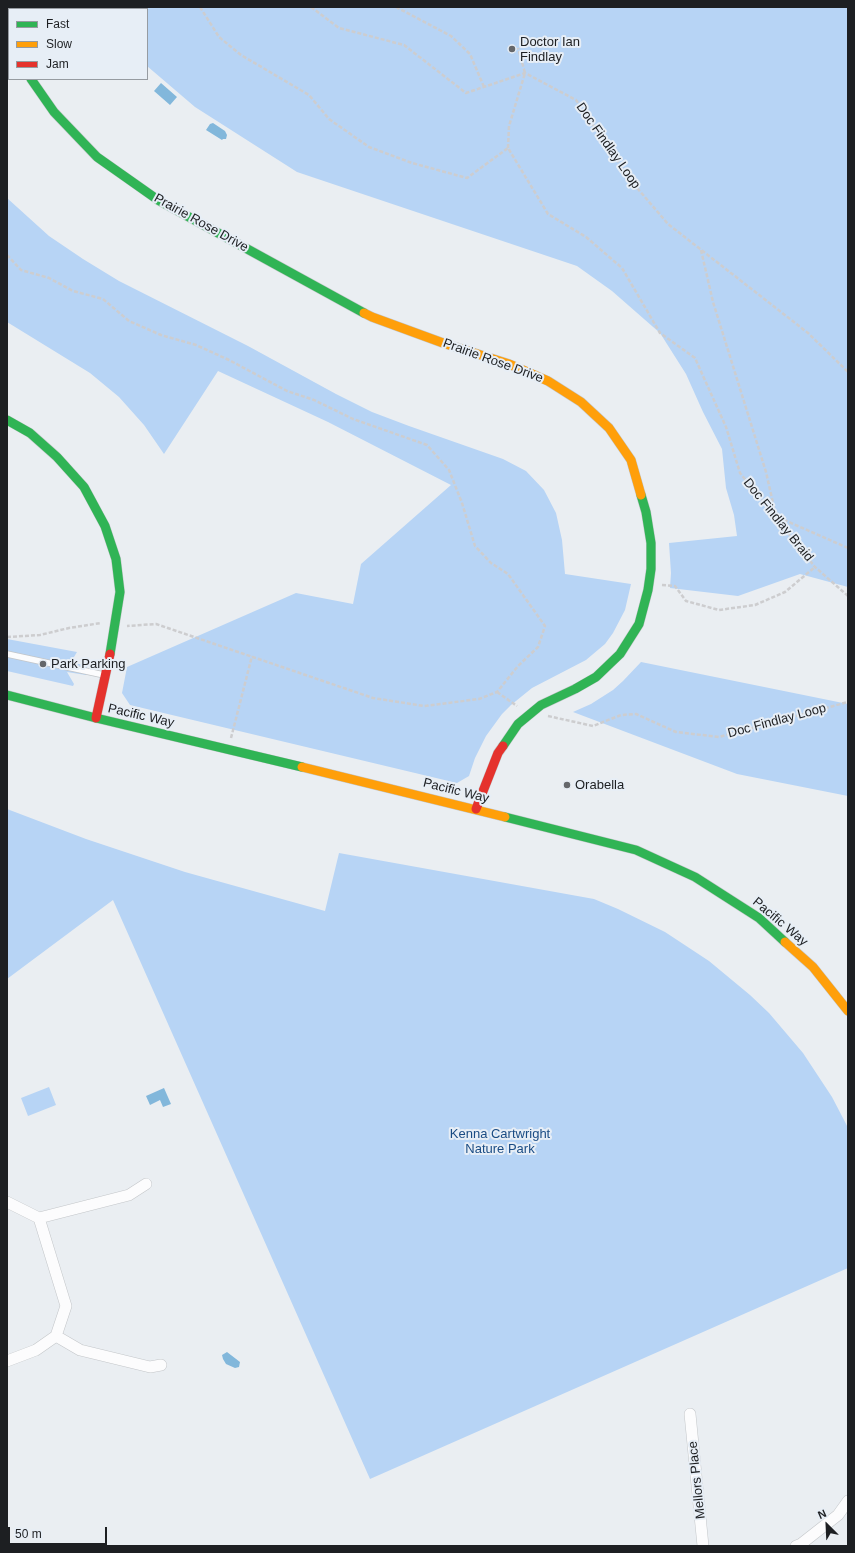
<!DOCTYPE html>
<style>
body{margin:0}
#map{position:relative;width:855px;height:1553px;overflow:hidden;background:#eaeef2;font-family:Helvetica,sans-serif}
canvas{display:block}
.frame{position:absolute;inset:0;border:8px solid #1d1f22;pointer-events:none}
.legend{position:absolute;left:8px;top:8px;width:140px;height:72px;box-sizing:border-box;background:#e7eef6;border:1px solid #969ba1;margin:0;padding:5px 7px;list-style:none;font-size:12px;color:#1d1f22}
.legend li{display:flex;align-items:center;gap:8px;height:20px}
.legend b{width:20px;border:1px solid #969ba1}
.north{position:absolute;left:807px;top:1505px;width:40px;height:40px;-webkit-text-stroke:3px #e7eef6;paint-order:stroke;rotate:336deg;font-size:11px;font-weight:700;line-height:16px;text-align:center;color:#1d1f22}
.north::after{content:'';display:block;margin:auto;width:14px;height:18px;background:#1d1f22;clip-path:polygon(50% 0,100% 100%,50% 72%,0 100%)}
.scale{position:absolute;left:8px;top:1527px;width:99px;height:18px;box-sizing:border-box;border:2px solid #1d1f22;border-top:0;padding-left:5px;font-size:12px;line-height:14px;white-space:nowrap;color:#1d1f22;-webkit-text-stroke:3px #e7eef6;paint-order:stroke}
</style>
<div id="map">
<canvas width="855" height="1553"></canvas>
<div class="frame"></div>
<ul class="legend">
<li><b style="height:5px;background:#30b455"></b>Fast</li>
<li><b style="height:5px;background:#ff9f0a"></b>Slow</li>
<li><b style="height:5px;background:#e5322d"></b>Jam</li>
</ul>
<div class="north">N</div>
<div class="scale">50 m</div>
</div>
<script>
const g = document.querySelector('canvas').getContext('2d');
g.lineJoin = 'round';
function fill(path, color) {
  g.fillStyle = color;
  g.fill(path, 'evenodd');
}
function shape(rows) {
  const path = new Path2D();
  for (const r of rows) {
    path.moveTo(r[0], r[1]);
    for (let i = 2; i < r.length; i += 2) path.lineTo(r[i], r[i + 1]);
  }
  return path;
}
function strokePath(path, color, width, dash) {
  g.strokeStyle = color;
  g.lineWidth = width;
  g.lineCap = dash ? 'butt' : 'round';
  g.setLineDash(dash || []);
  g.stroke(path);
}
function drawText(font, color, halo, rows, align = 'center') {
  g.font = font + ' Helvetica,sans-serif';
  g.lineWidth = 4;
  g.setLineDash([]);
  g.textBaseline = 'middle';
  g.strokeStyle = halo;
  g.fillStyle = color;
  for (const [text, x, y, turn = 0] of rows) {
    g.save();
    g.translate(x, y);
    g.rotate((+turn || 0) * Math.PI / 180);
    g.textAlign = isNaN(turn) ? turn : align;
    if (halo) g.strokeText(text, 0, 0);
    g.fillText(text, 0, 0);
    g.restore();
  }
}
fill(shape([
 [99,7,848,7,848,587,800,574,738,596,670,588,671,573,669,543,737,536,734,515,726,488,722,449,703,412,686,374,660,333,612,291,577,266,297,172,195,107,147,66,147,9,101,9],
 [7,198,49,236,83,259,119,281,248,346,336,394,372,412,409,426,503,459,526,471,544,490,556,513,562,540,565,574,631,584,625,610,613,633,605,644,586,660,532,688,511,705,502,714,486,736,475,758,469,776,457,783,130,705,122,693,127,667,296,593,353,604,361,564,451,485,328,422,218,371,164,454,144,425,119,397,90,373,7,322],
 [7,639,77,652,71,662,87,666,86,675,67,672,74,684,73,686,7,671],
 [641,662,848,704,848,796,737,774,573,712,591,704,613,690,623,681],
 [7,809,86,839,185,872,325,911,339,853,594,899,618,909,665,932,709,961,750,995,769,1013,803,1053,832,1097,844,1120,848,1128,848,1268,370,1479,113,900,7,979],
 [49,1087,56,1105,28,1116,21,1098]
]), '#b7d4f5');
fill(shape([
 [161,83,177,97,170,105,154,91],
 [213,123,225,131,227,135,226,139,223,139,222,140,206,130,210,124],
 [164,1088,171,1104,163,1107,160,1100,150,1105,146,1096],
 [227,1352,240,1362,239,1367,235,1368,226,1364,223,1359,222,1355]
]), '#82b7db');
const lane = shape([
 [7,654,104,675]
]);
const street = shape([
 [7,43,9,47],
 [7,1202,39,1218,66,1306,56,1336,36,1350,7,1361],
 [39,1218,129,1195,146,1184],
 [56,1336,80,1350,150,1367,161,1365],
 [690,1414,703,1546],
 [796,1546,801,1544,838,1515,848,1501]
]);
const fast = shape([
 [31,79,54,112,97,157,158,200,364,313],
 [7,420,30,433,57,457,84,487,105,526,116,559,120,592,110,654],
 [7,695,96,718,302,767],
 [503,746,518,724,541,705,575,689,596,677,620,654,639,624,648,590,651,569,651,543,646,512,641,495],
 [505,817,636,850,695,877,759,918,785,942]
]);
const slow = shape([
 [364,313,372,317,443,343,509,364,548,381,581,402,609,428,631,460,641,495],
 [302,767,505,817],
 [785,942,813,967,848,1011]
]);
const jam = shape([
 [96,718,110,654],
 [476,809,498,753,503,746]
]);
strokePath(lane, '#c3c6c9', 7);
strokePath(street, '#c3c6c9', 12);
strokePath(fast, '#c3c6c9', 10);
strokePath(slow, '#c3c6c9', 10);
strokePath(jam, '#c3c6c9', 10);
strokePath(shape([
 [200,7,219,37,241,55,309,95,329,119,369,147,412,163,467,178,508,148,548,214,586,237,622,268,660,333,695,358,726,427,740,473,815,567,848,596],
 [311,7,339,28,404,45,466,93,525,73,576,100,632,182,668,224,808,333,848,372],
 [396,7,451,36,470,54,484,87],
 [508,148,509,126,525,73,518,48],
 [701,250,713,302,766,472,776,516],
 [7,255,21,270,49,278,73,291,103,299,129,321,161,335,196,345,229,360,287,391,314,400,353,419,427,445,449,470,462,503,475,546,491,563,508,574,545,626,538,647,518,666,497,692,479,699,424,706,373,698,156,624,127,626],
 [778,519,782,519,848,548],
 [662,585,675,586,686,601,719,610,755,605,785,592,815,567],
 [7,637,40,635,69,628,101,623],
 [497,692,517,706],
 [548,716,593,726,621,715,636,714,676,732,719,737,848,702],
 [231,738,252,656]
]), '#cdcdcf', 2.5, [4, 2]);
strokePath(lane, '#fcfcfd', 5.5);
strokePath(street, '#fcfcfd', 11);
strokePath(fast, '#30b455', 9);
strokePath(slow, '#ff9f0a', 9);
strokePath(jam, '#e5322d', 9);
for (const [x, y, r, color] of [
 [512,49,4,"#65676b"],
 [43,664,4,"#65676b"],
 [567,785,4,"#65676b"]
]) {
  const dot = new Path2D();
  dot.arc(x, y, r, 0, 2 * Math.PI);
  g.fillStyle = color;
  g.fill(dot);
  strokePath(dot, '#e7eef6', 1.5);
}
drawText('13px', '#1d1f22', '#e7eef6', [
 ["Doctor Ian",520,42],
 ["Findlay",520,57],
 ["Park Parking",51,664],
 ["Orabella",575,785]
], 'left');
drawText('13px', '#1d1f22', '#e7eef6', [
 ["Doc Findlay Loop",608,146,55],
 ["Prairie Rose Drive",201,223,29],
 ["Prairie Rose Drive",493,361,20],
 ["Doc Findlay Braid",778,520,51],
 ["Pacific Way",141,716,13],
 ["Doc Findlay Loop",777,721,-15],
 ["Pacific Way",456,791,14],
 ["Pacific Way",780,922,40],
 ["Mellors Place",697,1480,-96]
]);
drawText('13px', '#1a4c84', '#e7eef6', [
 ["Kenna Cartwright",500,1134],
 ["Nature Park",500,1149]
]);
</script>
